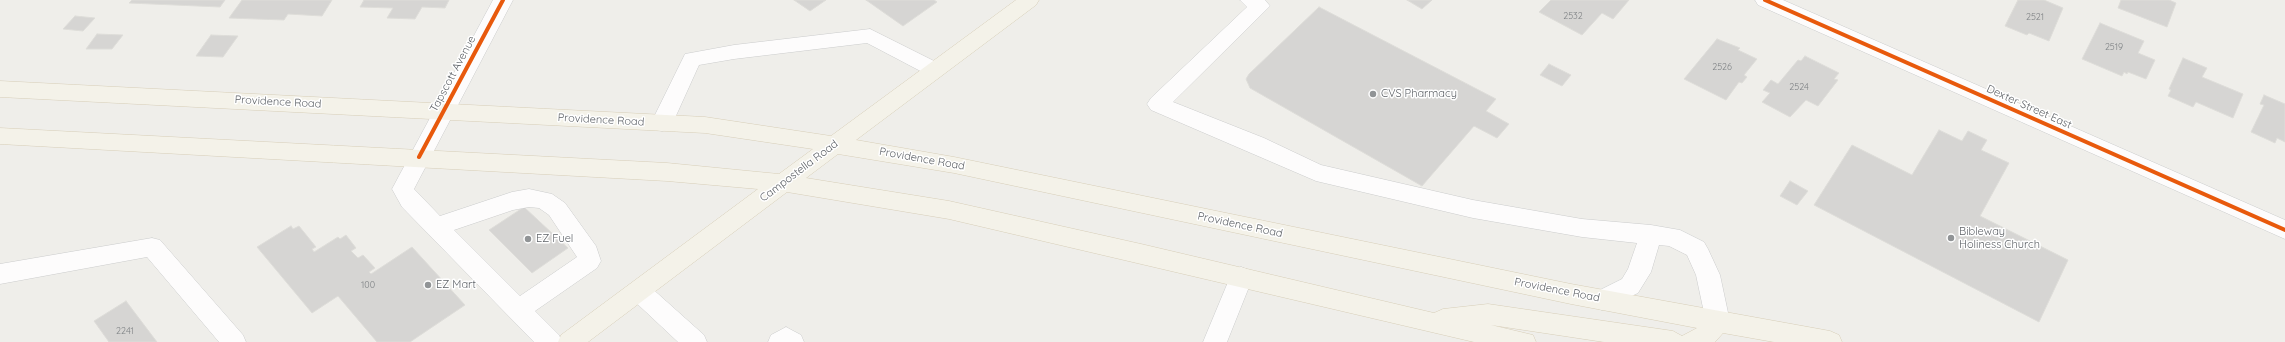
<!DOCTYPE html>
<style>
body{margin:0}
canvas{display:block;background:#efeeea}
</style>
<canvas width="2285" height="342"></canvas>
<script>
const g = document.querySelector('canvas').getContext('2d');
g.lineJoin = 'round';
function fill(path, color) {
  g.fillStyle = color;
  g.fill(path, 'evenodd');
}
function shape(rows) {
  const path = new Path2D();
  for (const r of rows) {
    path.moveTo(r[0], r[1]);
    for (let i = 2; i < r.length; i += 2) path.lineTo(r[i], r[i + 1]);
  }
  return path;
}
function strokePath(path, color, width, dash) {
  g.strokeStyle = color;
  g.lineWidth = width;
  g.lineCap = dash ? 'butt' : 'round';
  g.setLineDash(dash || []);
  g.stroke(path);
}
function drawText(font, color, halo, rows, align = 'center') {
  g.font = font + ' Quicksand,sans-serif';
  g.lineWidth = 3;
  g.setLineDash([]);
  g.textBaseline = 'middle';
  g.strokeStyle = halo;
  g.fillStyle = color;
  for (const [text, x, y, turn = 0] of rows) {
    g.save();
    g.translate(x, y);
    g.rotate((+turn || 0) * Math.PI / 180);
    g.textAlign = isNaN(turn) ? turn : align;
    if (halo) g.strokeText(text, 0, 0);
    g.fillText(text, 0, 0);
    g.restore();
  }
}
const building = shape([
 [132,0,225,0,220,7,129,3,132,0],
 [242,0,332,0,322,16,288,14,284,20,229,18,242,0],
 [364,0,449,0,445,8,422,7,415,19,387,18,393,8,360,7,364,0],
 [794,0,826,0,810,11,794,0],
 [866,0,934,0,937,2,903,26,866,0],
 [1407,0,1432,0,1422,9,1407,0],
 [1551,0,1629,0,1613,19,1602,13,1582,35,1539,12,1551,0],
 [2018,0,2044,0,2063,8,2049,41,2029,33,2027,35,2005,26,2018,0],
 [2121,0,2169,0,2176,3,2167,27,2118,8,2121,0],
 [1319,7,1496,99,1486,111,1509,124,1497,138,1474,126,1422,186,1250,88,1246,79,1249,74,1319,7],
 [75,16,95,18,83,31,63,29,75,16],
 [2100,23,2144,41,2138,53,2155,60,2146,79,2128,72,2127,74,2124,72,2122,76,2082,59,2100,23],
 [97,34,123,35,112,49,86,49,97,34],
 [211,35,238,36,223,57,196,56,211,35],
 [1717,39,1740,48,1738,50,1757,59,1744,75,1747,77,1742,83,1739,82,1726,100,1684,79,1717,39],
 [1805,56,1839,73,1834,79,1838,80,1818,106,1806,100,1790,117,1762,102,1770,93,1763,90,1771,80,1778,84,1798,60,1801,61,1805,56],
 [2183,58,2207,68,2202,77,2243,94,2233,118,2196,102,2193,107,2168,96,2171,90,2169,89,2183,58],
 [1549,64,1571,75,1562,86,1540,75,1549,64],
 [2264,95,2285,104,2285,142,2277,138,2275,143,2251,132,2264,105,2260,104,2264,95],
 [1939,130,1962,141,1968,131,1987,140,1981,150,2009,163,1980,216,2068,260,2039,322,1814,205,1852,145,1912,175,1939,130],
 [1790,181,1808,191,1797,205,1780,196,1790,181],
 [524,207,568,248,532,273,489,230,524,207],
 [291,226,293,229,299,226,316,247,312,249,314,252,338,237,340,239,346,235,356,248,351,251,358,258,363,255,375,268,369,272,371,274,412,247,465,305,410,342,377,342,338,296,312,313,257,247,291,226],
 [126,301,157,342,109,342,94,321,126,301]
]);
fill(building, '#d6d5d3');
strokePath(building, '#deddd9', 1);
const minor = shape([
 [493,0,513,0,414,189,440,216,512,192,529,189,552,194,565,203,596,246,601,261,597,268,535,311,559,335,562,342,534,342,402,207,392,189,493,0],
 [529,207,539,208,549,215,577,257,520,296,454,230,513,210,529,207],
 [1240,0,1265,0,1270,6,1173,102,1264,138,1321,165,1473,200,1582,219,1651,225,1680,230,1704,242,1708,249,1720,275,1730,322,1727,329,1718,332,1709,329,1706,322,1696,275,1687,255,1669,246,1659,245,1651,272,1638,293,1602,310,1594,307,1590,300,1594,293,1622,279,1628,269,1637,243,1582,237,1473,218,1316,181,1151,110,1147,104,1151,98,1247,7,1240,0],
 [1755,0,1783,0,2285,220,2285,239,1758,5,1755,0],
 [870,29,942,65,945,70,942,75,935,77,928,75,867,43,734,59,699,65,670,129,662,131,654,129,651,123,685,54,734,45,870,29],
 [152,238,160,240,243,335,246,342,219,342,147,257,0,284,0,264,152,238],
 [1241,267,1249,270,1253,277,1227,342,1203,342,1233,270,1241,267],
 [639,281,647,284,704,335,707,342,678,342,631,298,627,291,631,284,639,281],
 [786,327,801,335,804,342,768,342,771,335,786,327]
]);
const major = shape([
 [1016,0,1039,0,1036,5,856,140,954,157,1571,284,1830,331,1839,335,1842,342,1774,342,1723,333,1715,342,1604,342,1491,325,1533,335,1536,342,1474,342,949,219,787,192,588,342,558,342,561,335,758,189,667,181,0,144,0,128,667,163,779,174,813,149,705,133,0,97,0,81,705,117,831,136,1016,0],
 [838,154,954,173,1571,304,1697,328,1682,336,1673,331,1488,304,1443,309,1434,313,1141,244,949,201,806,178,838,154]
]);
strokePath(minor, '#cbcccc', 1);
strokePath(major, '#d7ceb8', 1);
fill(minor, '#fdfcfc');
fill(major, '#f4f2e9');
strokePath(shape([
 [1765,0,2285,230],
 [419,157,503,0]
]), '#e8590c', 4);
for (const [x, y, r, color] of [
 [1373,94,4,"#919496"],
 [1951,238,4,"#919496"],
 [528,239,4,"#919496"],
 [428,285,4,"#919496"]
]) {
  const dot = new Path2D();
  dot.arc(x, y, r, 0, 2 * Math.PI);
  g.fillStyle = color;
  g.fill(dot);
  strokePath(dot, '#fff', 1.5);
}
drawText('9px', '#7e8184', null, [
 ["2532",1573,16],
 ["2521",2035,17],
 ["2519",2114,47],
 ["2526",1722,67],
 ["2524",1799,87],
 ["100",368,285],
 ["2241",125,331]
]);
drawText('11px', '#5f6368', '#fff', [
 ["Tapscott Avenue",453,74,-62],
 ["Providence Road",278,102,3],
 ["Dexter Street East",2029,107,24],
 ["Providence Road",601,120,3],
 ["Providence Road",922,159,10],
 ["Campostella Road",799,171,-37],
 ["Providence Road",1240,225,12],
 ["Providence Road",1557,290,11]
]);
drawText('11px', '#5f6368', '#fff', [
 ["CVS Pharmacy",1381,94],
 ["Bibleway",1959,232],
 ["Holiness Church",1959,245],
 ["EZ Fuel",536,239],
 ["EZ Mart",436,285]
], 'left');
</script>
